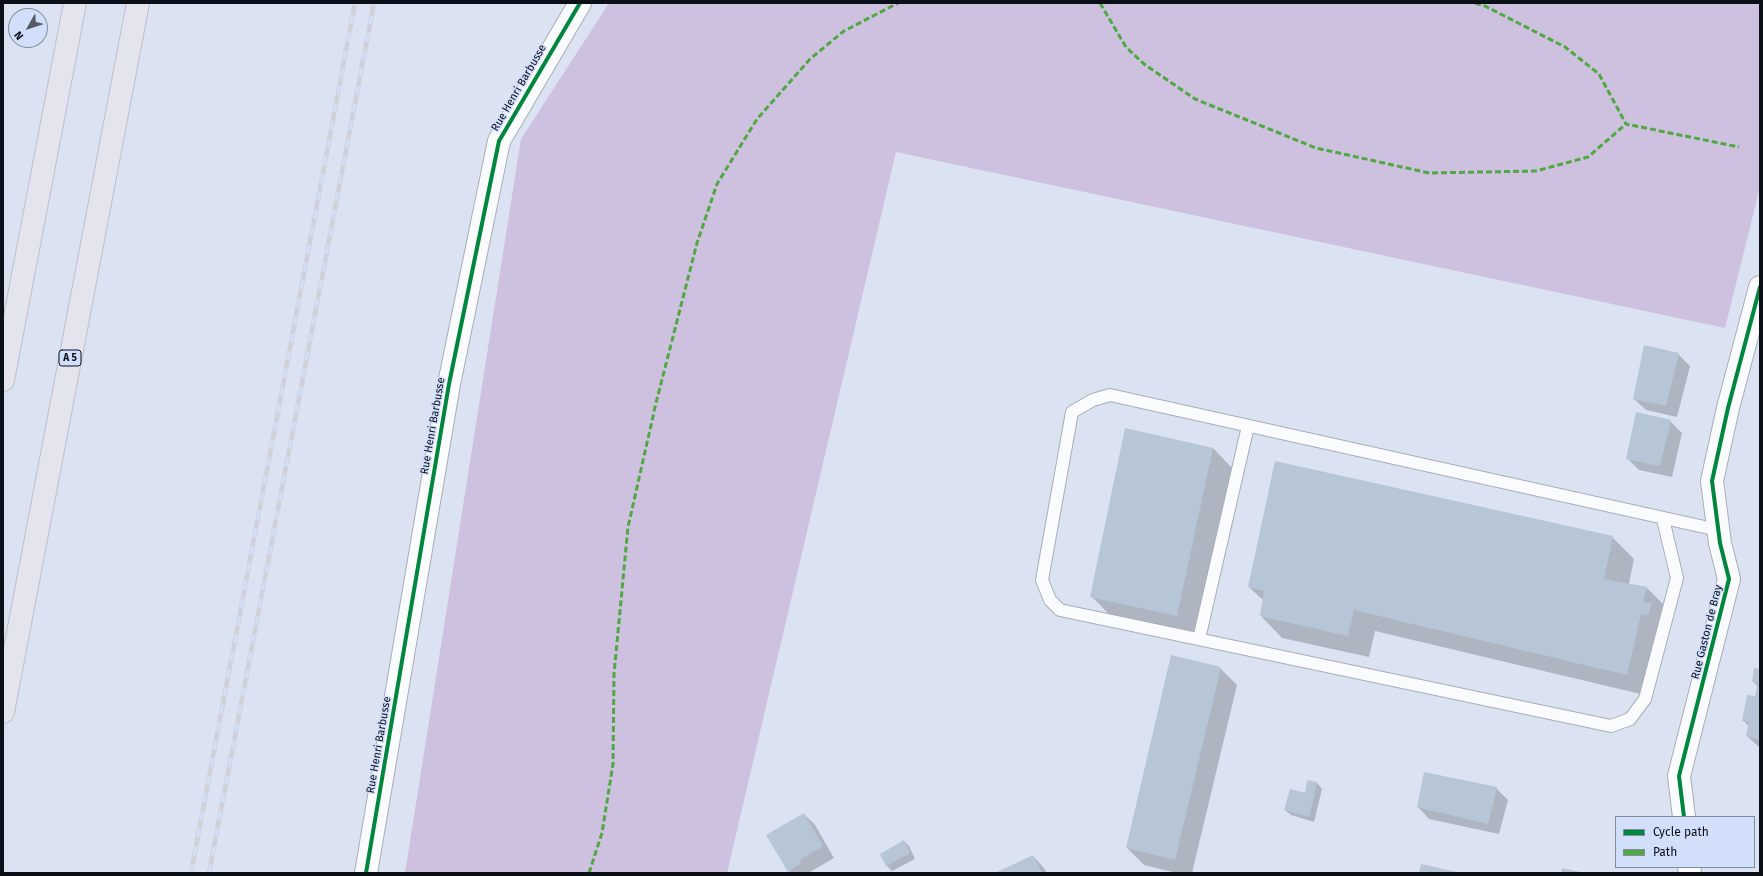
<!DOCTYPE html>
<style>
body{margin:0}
#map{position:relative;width:1763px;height:876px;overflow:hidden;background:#dbe2f2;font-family:"Fira Sans",sans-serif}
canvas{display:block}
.frame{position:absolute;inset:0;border:4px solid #0b0f18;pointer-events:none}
.legend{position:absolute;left:1615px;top:816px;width:140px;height:52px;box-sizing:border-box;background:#d2dffb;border:1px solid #828ca0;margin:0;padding:5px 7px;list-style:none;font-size:12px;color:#0b0f18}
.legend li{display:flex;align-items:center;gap:8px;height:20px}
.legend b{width:20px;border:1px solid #828ca0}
.north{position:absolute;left:8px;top:8px;width:40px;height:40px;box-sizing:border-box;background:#d2dffb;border:1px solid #828ca0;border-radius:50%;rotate:231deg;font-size:11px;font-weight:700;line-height:16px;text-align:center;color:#0b0f18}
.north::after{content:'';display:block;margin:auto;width:14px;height:18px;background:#545964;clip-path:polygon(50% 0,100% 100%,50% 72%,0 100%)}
</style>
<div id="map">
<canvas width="1763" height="876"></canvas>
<div class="frame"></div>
<ul class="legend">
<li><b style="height:5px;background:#00873e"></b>Cycle path</li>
<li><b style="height:5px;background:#50a842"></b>Path</li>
</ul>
<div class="north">N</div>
</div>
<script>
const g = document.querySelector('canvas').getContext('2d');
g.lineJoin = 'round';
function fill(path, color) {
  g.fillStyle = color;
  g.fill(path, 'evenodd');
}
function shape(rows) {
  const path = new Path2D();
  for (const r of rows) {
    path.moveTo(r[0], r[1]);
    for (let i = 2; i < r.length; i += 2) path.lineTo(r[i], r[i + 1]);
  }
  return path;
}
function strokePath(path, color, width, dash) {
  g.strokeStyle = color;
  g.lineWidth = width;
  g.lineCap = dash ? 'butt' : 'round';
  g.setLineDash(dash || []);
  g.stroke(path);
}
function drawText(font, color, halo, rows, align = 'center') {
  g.font = font + ' "Fira Sans",sans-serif';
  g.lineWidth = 3;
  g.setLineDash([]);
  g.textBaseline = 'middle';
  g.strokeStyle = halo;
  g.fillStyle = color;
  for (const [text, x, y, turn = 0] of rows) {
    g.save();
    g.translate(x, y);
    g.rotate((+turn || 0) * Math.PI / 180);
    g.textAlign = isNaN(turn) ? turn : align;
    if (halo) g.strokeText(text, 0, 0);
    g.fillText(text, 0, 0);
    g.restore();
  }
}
fill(shape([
 [609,3,1760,3,1760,187,1725,328,896,152,727,873,405,873,521,139]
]), '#cec1df');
fill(shape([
 [1678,354,1690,366,1677,417,1646,410,1634,399],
 [1670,421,1682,433,1672,477,1639,470,1627,458],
 [1213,448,1234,470,1199,637,1113,618,1091,596],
 [1612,537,1634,559,1629,584,1646,587,1668,609,1649,696,1375,631,1369,657,1282,638,1261,616,1264,601,1249,587],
 [1220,668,1237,685,1192,873,1177,873,1144,865,1127,848],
 [1760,670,1760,748,1747,736,1749,727,1743,720,1756,698,1758,687,1753,681],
 [1317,783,1322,789,1314,822,1291,815,1285,810],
 [1496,788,1508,800,1499,834,1429,819,1418,807],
 [804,814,815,825,834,858,810,872,811,873,791,873,789,871],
 [904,841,909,846,915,859,892,871,887,866,881,854],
 [1033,856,1044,868,1047,873,997,873]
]), '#0003');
fill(shape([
 [1644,345,1679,353,1666,406,1633,399],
 [1636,412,1671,420,1660,466,1626,459],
 [1125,428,1213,448,1177,616,1090,597],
 [1275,461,1613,536,1604,579,1647,587,1643,602,1652,603,1648,615,1641,614,1627,675,1354,610,1348,636,1260,616,1264,591,1248,587],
 [1171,655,1221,667,1175,860,1126,848],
 [1754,668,1760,669,1760,740,1746,736,1749,722,1742,721,1747,695,1755,696,1758,683,1752,682],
 [1424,772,1497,787,1488,824,1417,807],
 [1307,780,1317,782,1309,817,1284,810,1290,789,1305,793],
 [804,813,823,846,800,860,801,863,788,872,766,835],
 [904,840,910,853,886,866,880,854],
 [1033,855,1042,873,995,873],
 [1421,864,1457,872,1457,873,1419,873],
 [1562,868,1580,872,1580,873,1561,873]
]), '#b7c6d6');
const service = shape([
 [1663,519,1677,578,1645,699,1630,719,1611,726,1060,610,1050,600,1042,580,1072,412,1093,400,1110,395,1718,530],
 [1199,639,1248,426]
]);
const minor = shape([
 [1684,817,1679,776,1729,579,1720,543,1712,481,1728,408,1760,287],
 [1689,867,1690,873],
 [366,873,449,384,499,141,580,3]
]);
const motorway = shape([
 [3,380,75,3],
 [3,712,138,3]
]);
strokePath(service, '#a8adb9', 14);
strokePath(minor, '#a8adb9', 24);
strokePath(motorway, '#bdc0c8', 24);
strokePath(service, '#fafbfd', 12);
strokePath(minor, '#fafbfd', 22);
strokePath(motorway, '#e4e4ef', 22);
const rail = shape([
 [191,873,355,3],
 [209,873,374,3]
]);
strokePath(rail, '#cfd1d6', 4.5);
strokePath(rail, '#d2dffb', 3, [9]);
strokePath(shape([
 [1100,3,1126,47,1144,64,1195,99,1316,148,1429,173,1536,171,1588,157,1626,124],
 [1475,3,1485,6,1565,47,1599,74,1626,124,1739,147],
 [589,873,602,833,613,764,614,674,628,527,656,403,697,243,717,184,757,119,810,59,844,31,898,3]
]), '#50a842', 3, [6, 3]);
strokePath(shape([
 [1684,817,1679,776,1729,579,1720,543,1712,481,1728,408,1760,287],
 [366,873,449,384,499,141,580,3]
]), '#00873e', 4);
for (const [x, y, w] of [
 [70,358,22]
]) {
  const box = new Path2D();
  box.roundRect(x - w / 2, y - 8, w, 16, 3);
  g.fillStyle = '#d2dffb';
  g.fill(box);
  strokePath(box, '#0b0f18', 1);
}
drawText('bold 10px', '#0b0f18', null, [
 ["A 5",70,358]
]);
drawText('11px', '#0b0f18', '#d2dffb', [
 ["Rue Henri Barbusse",519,88,-60],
 ["Rue Henri Barbusse",433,426,-80],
 ["Rue Gaston de Bray",1707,632,-76],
 ["Rue Henri Barbusse",379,745,-80]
]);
</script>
